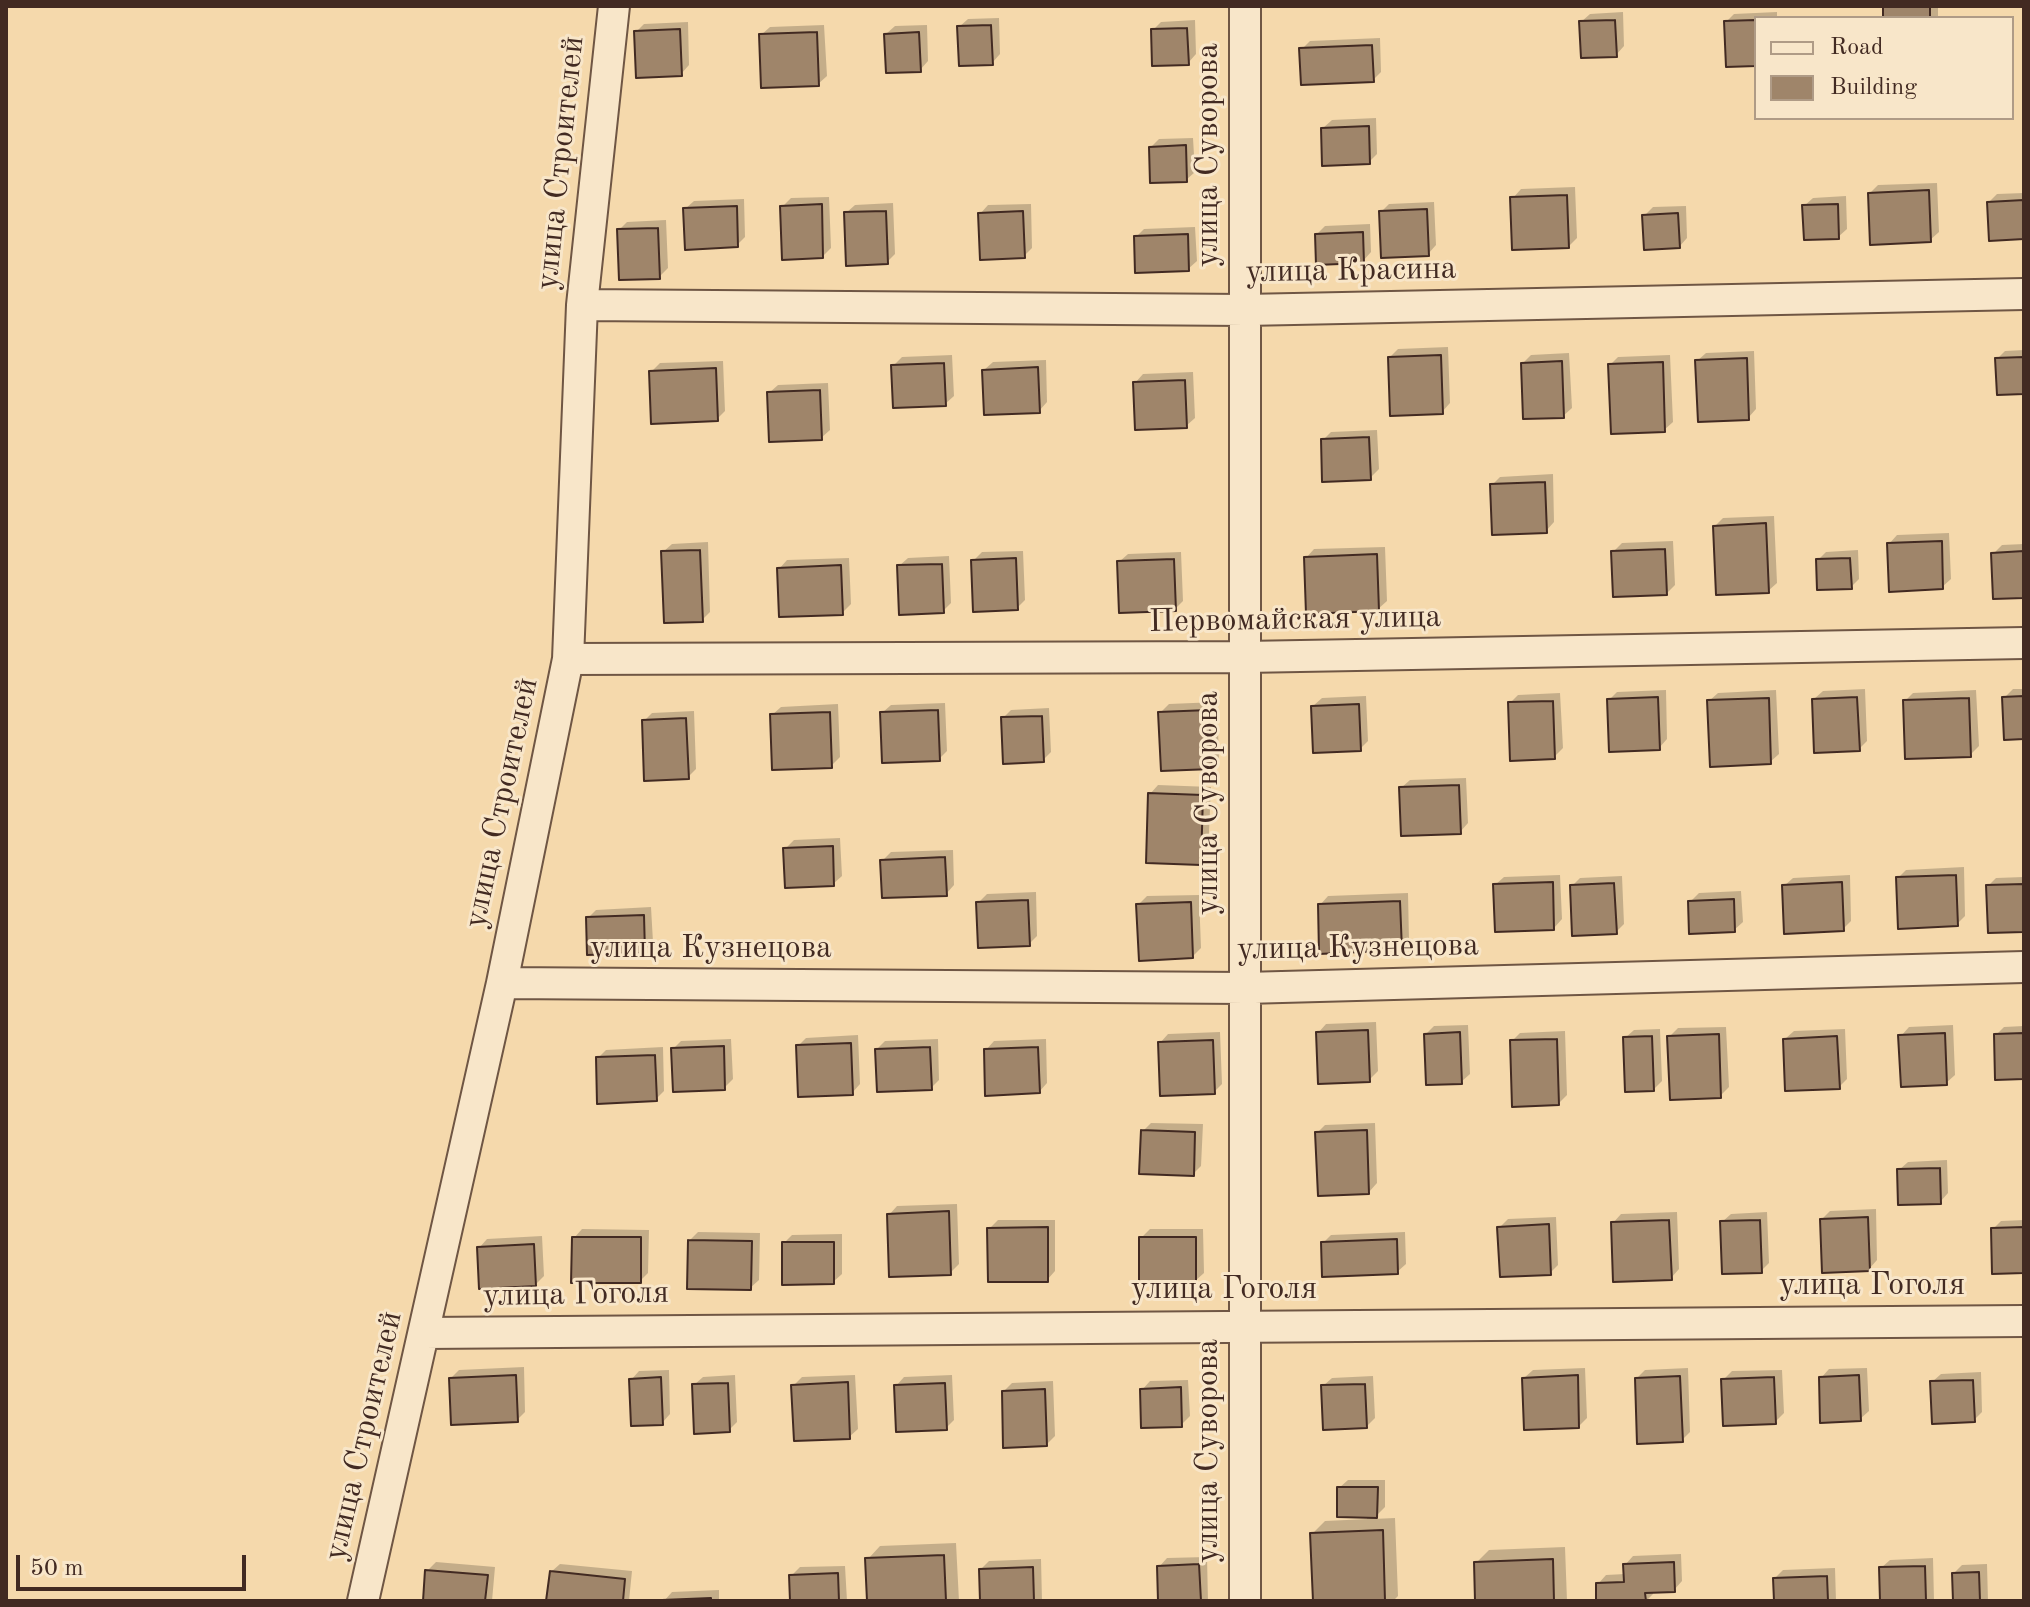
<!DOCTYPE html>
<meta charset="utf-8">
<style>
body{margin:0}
#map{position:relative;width:2030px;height:1607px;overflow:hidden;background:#f5d9ac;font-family:"Old Standard TT",serif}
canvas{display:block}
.frame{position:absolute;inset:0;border:8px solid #422a22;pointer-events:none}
.legend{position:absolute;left:1754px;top:16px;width:260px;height:104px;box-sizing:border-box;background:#f8e6c9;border:2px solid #af9b86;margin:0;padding:10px 14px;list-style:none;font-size:24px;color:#422a22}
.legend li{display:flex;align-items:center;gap:16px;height:40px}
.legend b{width:40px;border:2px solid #af9b86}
.scale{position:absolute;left:16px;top:1555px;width:230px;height:36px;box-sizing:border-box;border:4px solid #422a22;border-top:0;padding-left:10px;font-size:24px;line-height:28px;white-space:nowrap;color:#422a22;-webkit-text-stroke:6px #f8e6c9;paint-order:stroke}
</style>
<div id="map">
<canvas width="2030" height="1607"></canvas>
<div class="frame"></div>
<ul class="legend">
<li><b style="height:10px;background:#f8e6c9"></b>Road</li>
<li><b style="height:22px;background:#9f856a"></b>Building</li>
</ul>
<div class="scale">50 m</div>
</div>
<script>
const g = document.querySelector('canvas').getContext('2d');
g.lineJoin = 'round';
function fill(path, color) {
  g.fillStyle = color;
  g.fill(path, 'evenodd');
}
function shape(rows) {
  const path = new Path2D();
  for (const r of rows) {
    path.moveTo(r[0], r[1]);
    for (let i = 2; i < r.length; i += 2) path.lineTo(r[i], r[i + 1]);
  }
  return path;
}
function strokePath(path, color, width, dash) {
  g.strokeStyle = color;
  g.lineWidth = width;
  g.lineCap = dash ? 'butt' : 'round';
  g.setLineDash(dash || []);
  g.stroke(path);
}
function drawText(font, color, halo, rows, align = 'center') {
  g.font = font + ' "Old Standard TT",serif';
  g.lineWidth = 6;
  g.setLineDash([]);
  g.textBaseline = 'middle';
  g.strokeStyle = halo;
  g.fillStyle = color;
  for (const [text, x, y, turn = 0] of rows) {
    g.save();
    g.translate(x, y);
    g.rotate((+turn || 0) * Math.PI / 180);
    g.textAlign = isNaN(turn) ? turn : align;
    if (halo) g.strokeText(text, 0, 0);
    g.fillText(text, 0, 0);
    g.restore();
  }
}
fill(shape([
 [1885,6,1938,6,1938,18,1885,18],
 [1623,12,1624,46,1616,55,1581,22,1590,14],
 [1777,12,1777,18,1756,18,1756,64,1726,22,1734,14],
 [999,18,1000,54,992,63,959,27,968,19],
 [1195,20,1196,54,1188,63,1153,30,1161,22],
 [688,22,689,65,681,74,636,32,644,24],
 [824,25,827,76,818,84,761,35,770,27],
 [927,25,928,61,920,70,886,34,895,26],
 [1380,38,1381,72,1373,80,1302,49,1310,41],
 [1376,118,1377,154,1369,162,1323,128,1332,120],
 [1193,138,1195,172,1186,180,1151,147,1159,139],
 [1937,183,1939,232,1930,240,1870,193,1878,185],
 [1575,187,1577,238,1569,246,1513,198,1521,189],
 [2024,193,2024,237,1989,202,1997,194],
 [1846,196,1847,229,1838,237,1804,206,1813,198],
 [829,197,831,248,823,256,782,207,791,198],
 [744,199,745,237,737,245,685,209,694,201],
 [1434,202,1436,245,1428,254,1381,212,1389,204],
 [893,203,895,254,887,262,846,213,855,205],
 [1031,204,1032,248,1024,256,980,214,988,205],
 [1686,206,1687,238,1679,247,1644,216,1653,207],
 [666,220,668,268,659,277,619,230,627,222],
 [1370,224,1371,252,1363,261,1317,234,1325,226],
 [1195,227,1197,261,1188,269,1136,237,1144,229],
 [1448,347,1450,403,1442,412,1390,357,1398,349],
 [2024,350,2024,392,1997,359,2005,351],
 [1754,351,1756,409,1748,418,1697,361,1706,353],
 [1569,353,1572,408,1563,416,1523,363,1531,355],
 [952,355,954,396,945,404,893,366,902,357],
 [1670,355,1673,422,1664,430,1610,365,1618,357],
 [1046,360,1047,402,1039,411,984,370,993,362],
 [723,361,725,411,717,419,651,372,660,363],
 [1193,372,1195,418,1186,426,1135,383,1143,374],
 [828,383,830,430,821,438,769,393,778,385],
 [1377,430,1379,469,1370,478,1323,440,1331,432],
 [1553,474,1554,522,1546,531,1492,485,1500,477],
 [1774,516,1777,583,1768,591,1715,526,1723,518],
 [1949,533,1951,579,1942,587,1889,544,1897,535],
 [1673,541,1675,585,1666,594,1613,552,1622,543],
 [708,542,710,612,702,620,663,552,672,544],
 [2024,544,2024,596,1993,554,2002,545],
 [1385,547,1387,601,1378,609,1306,558,1314,549],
 [1858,550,1859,579,1851,587,1818,560,1826,552],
 [1023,551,1025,600,1017,608,973,561,982,552],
 [1181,552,1183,601,1175,609,1119,562,1128,554],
 [949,556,951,603,943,611,899,566,908,558],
 [849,558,851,604,842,613,779,569,787,560],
 [1865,689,1867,741,1859,749,1814,699,1823,691],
 [2013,689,2024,689,2024,737,2004,698],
 [1666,690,1667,739,1659,748,1609,700,1617,692],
 [1776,690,1779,754,1770,762,1709,701,1718,693],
 [1976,690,1979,746,1970,755,1905,701,1913,693],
 [1560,693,1563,748,1554,757,1510,703,1518,695],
 [1366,696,1368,741,1360,749,1313,706,1322,698],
 [1217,702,1219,759,1211,768,1161,712,1169,704],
 [945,703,947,751,939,759,882,713,891,705],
 [838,704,840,757,831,766,772,715,781,707],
 [1049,708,1051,752,1043,760,1003,718,1011,710],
 [694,711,696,769,688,777,644,721,652,713],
 [1466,778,1468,823,1460,832,1401,788,1410,780],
 [1158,785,1211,787,1208,854,1200,863,1150,794],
 [840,838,842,876,833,884,785,849,794,840],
 [953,850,954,885,946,894,882,861,891,852],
 [1964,867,1965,916,1957,924,1898,878,1906,870],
 [1560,875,1562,919,1554,928,1495,885,1504,877],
 [1850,875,1851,921,1843,929,1784,886,1793,878],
 [1622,876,1624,924,1616,932,1572,886,1580,878],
 [2024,877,2024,930,1988,886,1996,878],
 [1741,891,1743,922,1734,930,1691,901,1699,893],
 [1036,892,1037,936,1029,944,978,903,987,894],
 [1408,893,1409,940,1401,949,1320,905,1328,896],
 [1199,895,1201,948,1193,956,1138,905,1147,896],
 [651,907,653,942,644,951,588,918,596,910],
 [1376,1022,1378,1071,1369,1080,1318,1033,1326,1024],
 [1468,1025,1470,1074,1461,1082,1426,1034,1434,1026],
 [1953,1025,1955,1075,1946,1083,1901,1036,1909,1027],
 [2024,1026,2024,1077,1996,1035,2004,1027],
 [1726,1027,1729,1087,1720,1096,1669,1037,1678,1028],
 [1660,1029,1662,1081,1654,1089,1625,1038,1634,1030],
 [1845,1029,1847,1079,1839,1087,1785,1039,1794,1031],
 [1565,1031,1567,1095,1559,1103,1512,1041,1520,1033],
 [1220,1032,1222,1084,1214,1092,1160,1043,1168,1034],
 [858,1035,860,1084,852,1093,798,1046,806,1038],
 [731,1039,733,1079,724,1088,673,1049,681,1041],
 [938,1039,939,1080,931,1088,877,1049,885,1041],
 [1046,1039,1047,1083,1039,1092,986,1050,994,1041],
 [663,1047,664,1091,656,1099,598,1058,606,1050],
 [1151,1123,1203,1124,1201,1166,1193,1174,1143,1131],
 [1375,1123,1377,1183,1369,1192,1317,1133,1325,1125],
 [1947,1160,1948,1193,1940,1202,1899,1170,1908,1162],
 [957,1204,959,1264,950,1273,889,1215,897,1206],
 [1876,1209,1877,1260,1869,1269,1822,1219,1830,1211],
 [1677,1212,1679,1269,1671,1278,1613,1223,1621,1214],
 [1767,1212,1769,1263,1761,1271,1722,1222,1731,1214],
 [1556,1217,1558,1265,1550,1273,1500,1227,1508,1219],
 [998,1220,1055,1220,1055,1271,1047,1280,989,1229],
 [2024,1220,2024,1271,1993,1229,2001,1221],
 [582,1229,649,1230,648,1273,640,1281,574,1238],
 [1150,1229,1203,1229,1204,1273,1195,1281,1141,1238],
 [698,1232,760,1233,759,1280,750,1288,690,1240],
 [1405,1232,1406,1264,1397,1272,1323,1243,1331,1235],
 [842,1234,842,1274,833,1282,784,1243,792,1235],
 [542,1236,544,1276,536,1284,479,1248,487,1239],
 [524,1367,525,1412,517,1420,451,1378,459,1370],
 [1585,1368,1587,1418,1579,1426,1524,1378,1533,1370],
 [1688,1368,1690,1432,1682,1440,1637,1378,1645,1370],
 [1867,1368,1869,1411,1860,1419,1821,1378,1829,1369],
 [669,1370,670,1414,662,1423,631,1380,639,1371],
 [1782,1370,1784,1413,1775,1422,1723,1380,1732,1371],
 [1981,1372,1982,1412,1974,1420,1932,1382,1941,1374],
 [735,1375,737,1422,729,1430,694,1385,703,1377],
 [855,1375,858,1429,849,1437,793,1386,802,1377],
 [952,1375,954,1420,946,1428,896,1386,904,1377],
 [1373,1376,1375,1418,1367,1426,1323,1386,1332,1378],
 [1188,1380,1190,1416,1181,1425,1142,1390,1150,1381],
 [1053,1381,1055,1436,1047,1444,1004,1391,1012,1383],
 [1348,1480,1385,1480,1385,1507,1373,1519,1395,1518,1398,1596,1393,1601,1315,1601,1312,1534,1325,1521,1367,1519,1367,1516,1339,1488],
 [956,1543,959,1601,869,1601,868,1559,880,1546],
 [1565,1547,1567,1601,1477,1601,1476,1563,1489,1550],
 [1681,1554,1682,1581,1674,1590,1653,1590,1653,1594,1646,1601,1598,1601,1598,1584,1606,1575,1625,1574,1625,1565,1633,1556],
 [1207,1557,1208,1601,1160,1601,1159,1567,1167,1558],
 [1933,1558,1934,1601,1882,1601,1881,1568,1890,1560],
 [1041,1559,1042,1601,982,1601,981,1569,989,1561],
 [436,1562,495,1567,492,1601,425,1601,427,1571],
 [560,1564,632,1571,629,1601,548,1601,551,1572],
 [1987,1564,1988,1601,1955,1601,1954,1573,1962,1565],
 [845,1566,847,1601,792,1601,791,1576,800,1567],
 [1835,1568,1836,1601,1776,1601,1775,1578,1783,1570],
 [719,1590,719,1601,664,1601,672,1592]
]), '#0003');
const building = shape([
 [1883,6,1930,6,1930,18,1883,18,1883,6],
 [1615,20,1617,57,1581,58,1579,21,1615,20],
 [1756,20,1756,66,1726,67,1724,21,1756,20],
 [991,25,993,65,959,66,957,26,991,25],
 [1187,28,1189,65,1152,66,1151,29,1187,28],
 [680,29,682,76,636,78,634,31,680,29],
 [817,32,819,86,761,88,759,34,817,32],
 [919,32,921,72,886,73,884,34,919,32],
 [1372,45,1374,82,1301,85,1299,48,1372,45],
 [1369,126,1370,164,1322,166,1321,128,1369,126],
 [1186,145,1187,182,1150,183,1149,147,1186,145],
 [1929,190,1931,242,1870,245,1868,193,1929,190],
 [1567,195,1569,248,1512,250,1510,197,1567,195],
 [2024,200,2024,239,1989,241,1987,202,2024,200],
 [822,204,823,258,782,260,780,206,822,204],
 [1838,204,1839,239,1804,240,1802,205,1838,204],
 [737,206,738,247,685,250,683,208,737,206],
 [1427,209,1429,256,1381,258,1379,211,1427,209],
 [886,211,888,264,846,266,844,212,886,211],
 [1023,211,1025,258,980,260,978,213,1023,211],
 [1678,213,1680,248,1644,250,1642,215,1678,213],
 [658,228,660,279,619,280,617,229,658,228],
 [1363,232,1364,263,1316,265,1315,234,1363,232],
 [1188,234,1189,271,1135,273,1134,236,1188,234],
 [1441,355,1443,414,1390,416,1388,357,1441,355],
 [2024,357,2024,394,1997,395,1995,358,2024,357],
 [1747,358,1749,420,1698,422,1695,360,1747,358],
 [1562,361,1564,418,1523,419,1521,363,1562,361],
 [1663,362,1665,432,1611,434,1608,364,1663,362],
 [944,363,946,406,893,408,891,365,944,363],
 [1038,367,1040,413,984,415,982,370,1038,367],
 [716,368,718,421,651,424,649,371,716,368],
 [1185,380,1187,428,1135,430,1133,382,1185,380],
 [820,390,822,440,769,442,767,392,820,390],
 [1369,437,1371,480,1322,482,1321,439,1369,437],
 [1545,482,1547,533,1492,535,1490,484,1545,482],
 [1766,523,1769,593,1716,595,1713,526,1766,523],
 [1942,541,1943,589,1889,592,1887,543,1942,541],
 [1665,549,1667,595,1613,597,1611,551,1665,549],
 [700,550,703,622,664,623,661,551,700,550],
 [2024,551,2024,598,1993,599,1991,553,2024,551],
 [1377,554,1379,611,1306,614,1304,557,1377,554],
 [1016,558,1018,610,973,612,971,560,1016,558],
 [1850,558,1852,589,1817,590,1816,559,1850,558],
 [1174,559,1176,611,1119,613,1117,561,1174,559],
 [942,564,944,613,899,615,897,565,942,564],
 [841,565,843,615,779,617,777,568,841,565],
 [2024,696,2024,739,2004,740,2002,697,2024,696],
 [1658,697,1660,750,1609,752,1607,699,1658,697],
 [1857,697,1860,751,1814,753,1812,699,1857,697],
 [1769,698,1771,764,1710,767,1707,700,1769,698],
 [1969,698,1971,757,1905,759,1903,700,1969,698],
 [1553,701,1555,759,1510,761,1508,702,1553,701],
 [1359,704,1361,751,1313,753,1311,706,1359,704],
 [938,710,940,761,882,763,880,712,938,710],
 [1209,710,1212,769,1161,771,1158,712,1209,710],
 [830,712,832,768,772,770,770,714,830,712],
 [1042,716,1044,762,1003,764,1001,717,1042,716],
 [686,718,689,779,644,781,642,720,686,718],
 [1459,785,1461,834,1401,836,1399,787,1459,785],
 [1148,793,1203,795,1201,865,1146,863,1148,793],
 [833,846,834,886,785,888,783,848,833,846],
 [945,857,947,896,882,898,880,860,945,857],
 [1956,875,1958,926,1898,929,1896,877,1956,875],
 [1553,882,1554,930,1495,932,1493,884,1553,882],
 [1842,882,1844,931,1784,934,1782,885,1842,882],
 [1614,883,1617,934,1572,936,1570,885,1614,883],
 [2024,884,2024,932,1988,933,1986,885,2024,884],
 [1734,899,1735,932,1689,934,1688,901,1734,899],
 [1028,900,1030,946,978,948,976,902,1028,900],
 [1400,901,1402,950,1319,954,1318,904,1400,901],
 [1191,902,1193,958,1139,961,1136,904,1191,902],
 [644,915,645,953,587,955,586,917,644,915],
 [1368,1030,1370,1082,1318,1084,1316,1032,1368,1030],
 [1460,1032,1462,1084,1426,1085,1424,1034,1460,1032],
 [1945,1033,1947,1085,1901,1087,1898,1035,1945,1033],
 [2024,1033,2024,1079,1995,1080,1994,1034,2024,1033],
 [1719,1034,1721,1098,1670,1100,1667,1036,1719,1034],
 [1652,1036,1654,1091,1625,1092,1623,1037,1652,1036],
 [1837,1036,1840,1089,1785,1091,1783,1039,1837,1036],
 [1557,1039,1559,1105,1512,1107,1510,1040,1557,1039],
 [1213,1040,1215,1094,1160,1096,1158,1042,1213,1040],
 [851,1043,853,1095,798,1097,796,1045,851,1043],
 [724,1046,725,1090,673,1092,671,1048,724,1046],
 [930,1047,932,1090,877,1092,875,1049,930,1047],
 [1038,1047,1040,1093,985,1096,984,1049,1038,1047],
 [655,1055,657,1101,597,1104,596,1057,655,1055],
 [1141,1130,1195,1132,1194,1176,1139,1174,1141,1130],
 [1367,1130,1369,1194,1318,1196,1315,1132,1367,1130],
 [1940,1168,1941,1204,1898,1205,1897,1169,1940,1168],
 [949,1211,951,1275,889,1277,887,1214,949,1211],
 [1868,1217,1870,1271,1822,1273,1820,1219,1868,1217],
 [1669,1220,1672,1280,1613,1282,1611,1222,1669,1220],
 [1760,1220,1762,1273,1722,1274,1720,1221,1760,1220],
 [1549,1224,1551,1275,1500,1277,1497,1227,1549,1224],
 [1048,1227,1048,1282,988,1282,987,1228,1048,1227],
 [2024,1227,2024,1273,1992,1274,1991,1228,2024,1227],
 [572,1237,641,1237,641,1283,571,1283,572,1237],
 [1139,1237,1196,1237,1196,1283,1139,1284,1139,1237],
 [1397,1239,1398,1274,1322,1277,1321,1242,1397,1239],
 [688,1240,752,1241,751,1290,687,1289,688,1240],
 [782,1242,834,1242,834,1284,782,1285,782,1242],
 [534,1244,536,1286,479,1289,477,1247,534,1244],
 [516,1375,518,1422,451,1425,449,1378,516,1375],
 [1578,1375,1579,1428,1524,1430,1522,1378,1578,1375],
 [1859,1375,1861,1421,1820,1423,1819,1377,1859,1375],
 [1680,1376,1683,1442,1637,1444,1635,1378,1680,1376],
 [661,1377,663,1425,631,1426,629,1379,661,1377],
 [1774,1377,1776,1424,1723,1426,1721,1379,1774,1377],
 [1973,1380,1975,1422,1932,1424,1930,1381,1973,1380],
 [848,1382,850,1439,794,1441,791,1385,848,1382],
 [728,1383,730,1432,694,1434,692,1384,728,1383],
 [945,1383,947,1430,896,1432,894,1385,945,1383],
 [1365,1384,1367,1428,1323,1430,1321,1385,1365,1384],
 [1181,1387,1182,1427,1141,1428,1140,1389,1181,1387],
 [1045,1389,1047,1446,1003,1448,1002,1391,1045,1389],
 [1337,1487,1378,1487,1377,1518,1337,1517,1337,1487],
 [1383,1530,1385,1601,1313,1601,1310,1533,1383,1530],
 [944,1555,946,1601,867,1601,865,1558,944,1555],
 [1553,1559,1554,1601,1475,1601,1474,1562,1553,1559],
 [1674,1562,1675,1592,1645,1593,1646,1601,1596,1601,1596,1583,1624,1582,1623,1564,1674,1562],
 [1199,1564,1201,1601,1158,1601,1157,1566,1199,1564],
 [1925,1566,1926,1601,1880,1601,1879,1567,1925,1566],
 [1033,1567,1034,1601,980,1601,979,1569,1033,1567],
 [425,1570,488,1575,485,1601,423,1601,425,1570],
 [550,1571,625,1579,623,1601,546,1601,550,1571],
 [1979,1572,1980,1601,1953,1601,1952,1573,1979,1572],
 [838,1573,839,1601,790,1601,789,1575,838,1573],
 [1827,1576,1828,1601,1774,1601,1773,1578,1827,1576],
 [711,1598,711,1601,662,1601,662,1600,711,1598]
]);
fill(building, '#9f856a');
strokePath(building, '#422a22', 2);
const minor = shape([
 [582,305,1245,310,2024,294],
 [568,659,1245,657,2024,643],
 [502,983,1245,988,2024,967],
 [424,1333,2024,1321],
 [363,1601,502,983,568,659,582,305,614,6],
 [1245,1601,1245,6]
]);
strokePath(minor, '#6f5644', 34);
strokePath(minor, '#f8e6c9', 30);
drawText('32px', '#422a22', '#f8e6c9', [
 ["улица Суворова",1209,155,-90],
 ["улица Строителей",561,163,-84],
 ["улица Красина",1351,271,-1],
 ["Первомайская улица",1295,620,-1],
 ["улица Строителей",502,803,-78],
 ["улица Суворова",1209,803,-90],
 ["улица Кузнецова",1358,948,-1],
 ["улица Кузнецова",711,949],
 ["улица Гоголя",1872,1286],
 ["улица Гоголя",1224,1290],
 ["улица Гоголя",576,1295,-1],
 ["улица Строителей",364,1436,-77],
 ["улица Суворова",1209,1451,-90]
]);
</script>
